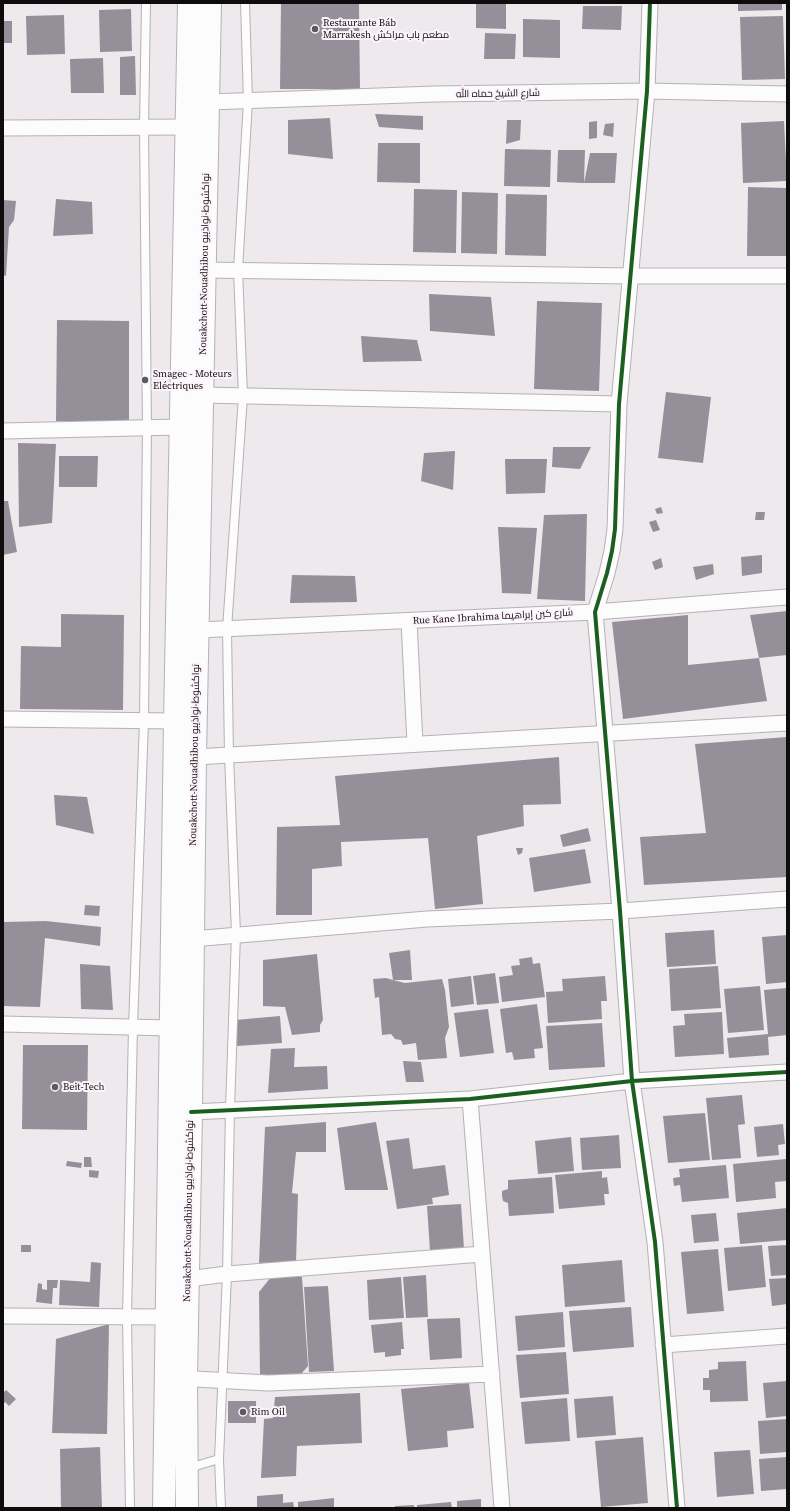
<!DOCTYPE html>
<meta charset="utf-8">
<style>
body{margin:0}
#map{position:relative;width:790px;height:1511px;overflow:hidden;background:#eee9ed;font-family:"Source Serif 4",serif}
canvas{display:block}
.frame{position:absolute;inset:0;border:4px solid #0f0c0e;pointer-events:none}
</style>
<div id="map">
<canvas width="790" height="1511"></canvas>
<div class="frame"></div>
</div>
<script>
const g = document.querySelector('canvas').getContext('2d');
g.lineJoin = 'round';
function fill(path, color) {
  g.fillStyle = color;
  g.fill(path, 'evenodd');
}
function shape(rows) {
  const path = new Path2D();
  for (const r of rows) {
    path.moveTo(r[0], r[1]);
    for (let i = 2; i < r.length; i += 2) path.lineTo(r[i], r[i + 1]);
  }
  return path;
}
function strokePath(path, color, width, dash) {
  g.strokeStyle = color;
  g.lineWidth = width;
  g.lineCap = dash ? 'butt' : 'round';
  g.setLineDash(dash || []);
  g.stroke(path);
}
function drawText(font, color, halo, rows, align = 'center') {
  g.font = font + ' "Source Serif 4",Cairo,serif';
  g.lineWidth = 4;
  g.setLineDash([]);
  g.textBaseline = 'middle';
  g.strokeStyle = halo;
  g.fillStyle = color;
  for (const [text, x, y, turn = 0] of rows) {
    g.save();
    g.translate(x, y);
    g.rotate((+turn || 0) * Math.PI / 180);
    g.textAlign = isNaN(turn) ? turn : align;
    if (halo) g.strokeText(text, 0, 0);
    g.fillText(text, 0, 0);
    g.restore();
  }
}
fill(shape([
 [281,3,359,3,360,89,280,89],
 [476,3,506,4,506,29,476,28],
 [738,3,782,3,782,10,738,11],
 [583,6,622,6,621,30,582,29],
 [131,9,132,51,100,52,99,10],
 [64,15,65,54,27,55,26,16],
 [783,16,785,79,742,80,740,17],
 [523,19,560,20,560,58,523,57],
 [3,21,12,21,12,43,3,43],
 [485,33,516,34,515,59,484,59],
 [135,56,136,95,120,95,120,57],
 [103,58,104,93,71,93,70,59],
 [375,114,423,116,423,130,379,127],
 [330,118,333,159,288,154,288,120],
 [507,120,521,120,520,140,506,144],
 [597,121,597,138,589,139,589,122],
 [784,121,787,181,743,183,741,123],
 [614,123,613,137,603,135,605,124],
 [378,143,420,143,420,183,377,182],
 [505,149,551,150,550,187,504,186],
 [558,150,585,150,584,183,557,182],
 [590,153,617,153,615,183,584,183],
 [748,187,787,188,787,256,747,256],
 [414,189,457,190,456,253,413,252],
 [462,192,498,193,497,254,461,253],
 [506,194,547,195,546,256,505,255],
 [56,199,92,202,93,234,53,236],
 [3,200,16,201,14,220,9,227,6,276,3,275],
 [429,294,491,297,495,336,430,331],
 [537,301,602,303,599,391,534,389],
 [57,320,129,321,129,421,56,421],
 [361,336,417,340,422,361,363,362],
 [666,392,711,397,703,463,658,458],
 [18,443,56,444,52,523,19,527],
 [553,447,591,447,580,469,552,467],
 [455,451,453,490,421,481,424,453],
 [59,456,98,456,97,487,59,487],
 [505,459,547,459,545,493,506,494],
 [3,501,8,501,17,552,3,555],
 [661,507,663,513,657,514,655,509],
 [756,512,765,512,764,520,755,520],
 [587,514,585,601,537,599,544,515],
 [656,520,660,530,653,532,649,522],
 [498,527,537,528,531,594,502,593],
 [762,555,762,573,742,576,741,557],
 [661,558,663,567,655,570,652,562],
 [713,564,714,574,696,580,693,567],
 [292,575,355,576,357,602,290,603],
 [787,611,787,655,759,658,750,615],
 [61,614,124,615,123,710,20,709,21,646,61,647],
 [688,615,688,665,759,658,767,701,623,719,612,622],
 [787,737,787,877,644,885,640,837,706,833,695,744],
 [559,757,561,804,523,805,524,826,477,836,483,904,435,909,428,838,341,842,342,866,312,869,312,915,276,915,277,827,340,825,335,776],
 [54,795,87,797,94,834,56,825],
 [588,828,591,841,563,847,560,835],
 [516,848,523,848,522,853,518,855],
 [585,849,591,883,534,892,529,858],
 [85,905,100,906,99,916,84,915],
 [46,921,101,927,100,946,45,938,40,1007,3,1006,3,922],
 [714,930,716,964,667,967,665,933],
 [787,935,787,982,766,984,762,937],
 [410,950,412,980,393,980,405,983,442,979,445,990,449,1027,445,1038,447,1058,418,1060,416,1043,403,1045,401,1040,395,1039,391,1034,382,1035,379,997,375,998,373,979,386,978,393,980,389,953],
 [317,954,323,1020,320,1025,320,1032,292,1035,285,1007,263,1006,263,960],
 [532,957,533,964,540,963,545,997,502,1002,499,977,513,975,511,966,520,965,519,959],
 [80,964,110,966,113,1010,81,1009],
 [718,966,721,1008,671,1011,669,969],
 [495,973,499,1003,477,1005,473,976],
 [471,976,474,1004,451,1007,448,979],
 [605,976,607,1001,601,1001,602,1019,548,1023,546,992,563,991,562,979],
 [760,986,764,1030,728,1033,724,989],
 [787,988,787,1035,768,1037,769,1055,729,1058,727,1038,768,1034,764,990],
 [537,1004,543,1048,534,1049,535,1058,514,1060,512,1052,506,1053,500,1009],
 [488,1009,494,1053,460,1057,454,1013],
 [722,1012,724,1054,675,1057,673,1026,685,1025,684,1014],
 [280,1016,282,1043,237,1046,235,1020],
 [602,1023,605,1067,549,1070,546,1026],
 [23,1045,88,1045,87,1130,22,1129],
 [295,1048,294,1067,327,1066,328,1089,268,1093,271,1049],
 [403,1061,421,1062,424,1082,406,1082],
 [742,1095,745,1124,738,1125,741,1158,712,1160,706,1098],
 [705,1113,710,1160,668,1163,663,1116],
 [326,1122,326,1152,296,1152,292,1193,298,1194,296,1262,259,1263,265,1127],
 [376,1122,388,1190,345,1190,337,1128],
 [783,1124,785,1144,778,1145,779,1155,757,1157,754,1127],
 [619,1135,621,1168,582,1170,580,1138],
 [571,1137,574,1171,538,1174,535,1141],
 [409,1138,413,1169,445,1165,449,1195,432,1198,433,1204,397,1209,386,1141],
 [84,1157,91,1157,92,1167,84,1167],
 [786,1159,787,1181,775,1182,776,1198,736,1202,733,1164],
 [67,1161,82,1163,81,1168,66,1166],
 [726,1165,729,1198,682,1202,680,1185,674,1186,673,1178,680,1177,679,1169],
 [89,1170,99,1171,98,1178,89,1177],
 [602,1171,602,1178,607,1177,609,1194,604,1194,605,1205,559,1209,555,1175],
 [552,1177,554,1213,509,1216,508,1203,503,1201,502,1196,502,1191,508,1189,508,1180],
 [461,1204,464,1249,430,1251,427,1206],
 [787,1208,787,1240,740,1244,737,1213],
 [716,1213,719,1241,694,1243,691,1215],
 [21,1245,31,1245,31,1252,21,1252],
 [762,1245,766,1287,728,1291,724,1248],
 [787,1245,787,1275,771,1276,768,1246],
 [718,1249,724,1311,687,1314,681,1252],
 [622,1260,625,1302,565,1307,562,1265],
 [91,1262,101,1263,99,1307,59,1305,60,1280,90,1282],
 [426,1275,428,1317,406,1318,403,1277],
 [271,1277,302,1277,308,1366,295,1381,260,1377,259,1292],
 [401,1277,404,1318,369,1320,367,1280],
 [787,1278,787,1304,772,1306,769,1279],
 [47,1280,58,1280,57,1288,53,1288,52,1304,36,1302,38,1283,42,1284,42,1289,47,1290],
 [328,1286,334,1371,309,1372,304,1287],
 [631,1307,634,1347,573,1352,569,1311],
 [563,1312,565,1347,518,1351,515,1316],
 [460,1318,462,1358,430,1360,427,1319],
 [402,1322,404,1349,401,1349,401,1355,385,1357,385,1352,374,1353,371,1325],
 [109,1324,107,1434,52,1433,56,1339],
 [566,1352,569,1394,520,1398,516,1355],
 [746,1361,748,1401,710,1402,710,1390,703,1390,703,1378,709,1378,709,1370,718,1369,718,1362],
 [787,1381,787,1416,766,1418,763,1383],
 [469,1383,474,1428,447,1431,448,1447,408,1451,401,1389],
 [6,1390,16,1399,9,1406,5,1402,3,1404,3,1393],
 [360,1393,362,1443,297,1446,296,1476,261,1478,264,1419,273,1418,275,1397],
 [613,1396,616,1435,577,1438,574,1399],
 [567,1398,570,1441,525,1444,521,1402],
 [228,1401,256,1401,256,1423,228,1423],
 [787,1419,787,1452,760,1454,758,1421],
 [643,1437,648,1503,601,1507,595,1441],
 [100,1447,102,1508,61,1508,60,1449],
 [750,1450,754,1494,717,1497,714,1452],
 [787,1457,787,1489,761,1491,759,1459],
 [283,1494,283,1503,293,1502,294,1508,257,1508,257,1496],
 [334,1498,334,1508,298,1508,298,1502],
 [481,1499,481,1508,457,1508,457,1501],
 [451,1502,452,1508,417,1508,417,1505],
 [414,1505,414,1508,395,1508,395,1506]
]), '#958f9a');
const lane = shape([
 [189,1468,219,1459],
 [130,1508,127,1317,133,1027,144,721,147,428,144,127,146,3],
 [221,1508,219,1459,227,1274,230,1109,236,934,229,755,227,629,243,396,238,270,248,101,245,3]
]);
const street = shape([
 [650,3,647,91,619,404,615,529,612,551,607,573,595,612,620,911,632,1081,655,1242,677,1508],
 [208,102,435,94,647,91,787,94],
 [3,128,188,127],
 [204,270,631,276,787,276],
 [202,395,619,404],
 [3,431,180,427],
 [409,621,415,744],
 [198,630,595,612,787,597],
 [3,719,175,721],
 [195,757,787,723],
 [192,939,427,919,620,911,787,899],
 [3,1024,170,1028],
 [470,1099,502,1508],
 [191,1112,470,1099,632,1081,787,1072],
 [188,1279,227,1274,482,1254],
 [3,1316,168,1317],
 [663,1345,787,1336],
 [177,1378,268,1383,492,1374]
]);
const highway = shape([
 [164,1508,175,721,189,3],
 [187,1508,186,1378,191,1112,195,757,210,3]
]);
strokePath(lane, '#b5b1b4', 10);
strokePath(street, '#b5b1b4', 17);
strokePath(highway, '#b5b1b4', 24);
strokePath(lane, '#fcfcfc', 8);
strokePath(street, '#fcfcfc', 15);
strokePath(highway, '#fcfcfc', 22);
strokePath(shape([
 [650,3,647,91,619,404,615,529,612,551,607,573,595,612,620,911,632,1081,655,1242,677,1508],
 [191,1112,470,1099,632,1081,787,1072]
]), '#1b5e20', 4);
for (const [x, y, r, color] of [
 [315,29,4,"#5d595c"],
 [145,380,4,"#5d595c"],
 [55,1087,4,"#5d595c"],
 [243,1412,4,"#5d595c"]
]) {
  const dot = new Path2D();
  dot.arc(x, y, r, 0, 2 * Math.PI);
  g.fillStyle = color;
  g.fill(dot);
  strokePath(dot, '#fdf4fb', 1.5);
}
drawText('10px', '#0f0c0e', '#fdf4fb', [
 ["Restaurante Báb",323,23],
 ["Marrakesh مطعم باب مراكش",323,35],
 ["Smagec - Moteurs",153,374],
 ["Eléctriques",153,386],
 ["Beit-Tech",63,1087],
 ["Rim Oil",251,1412]
], 'left');
drawText('10px', '#0f0c0e', '#fdf4fb', [
 ["شارع الشيخ حماه الله",498,94,-1],
 ["Nouakchott-Nouadhibou نواكشوط-نواذيبو",205,264,-89],
 ["Rue Kane Ibrahima شارع كين إبراهيما",493,617,-3],
 ["Nouakchott-Nouadhibou نواكشوط-نواذيبو",195,755,-89],
 ["Nouakchott-Nouadhibou نواكشوط-نواذيبو",189,1211,-89]
]);
</script>
